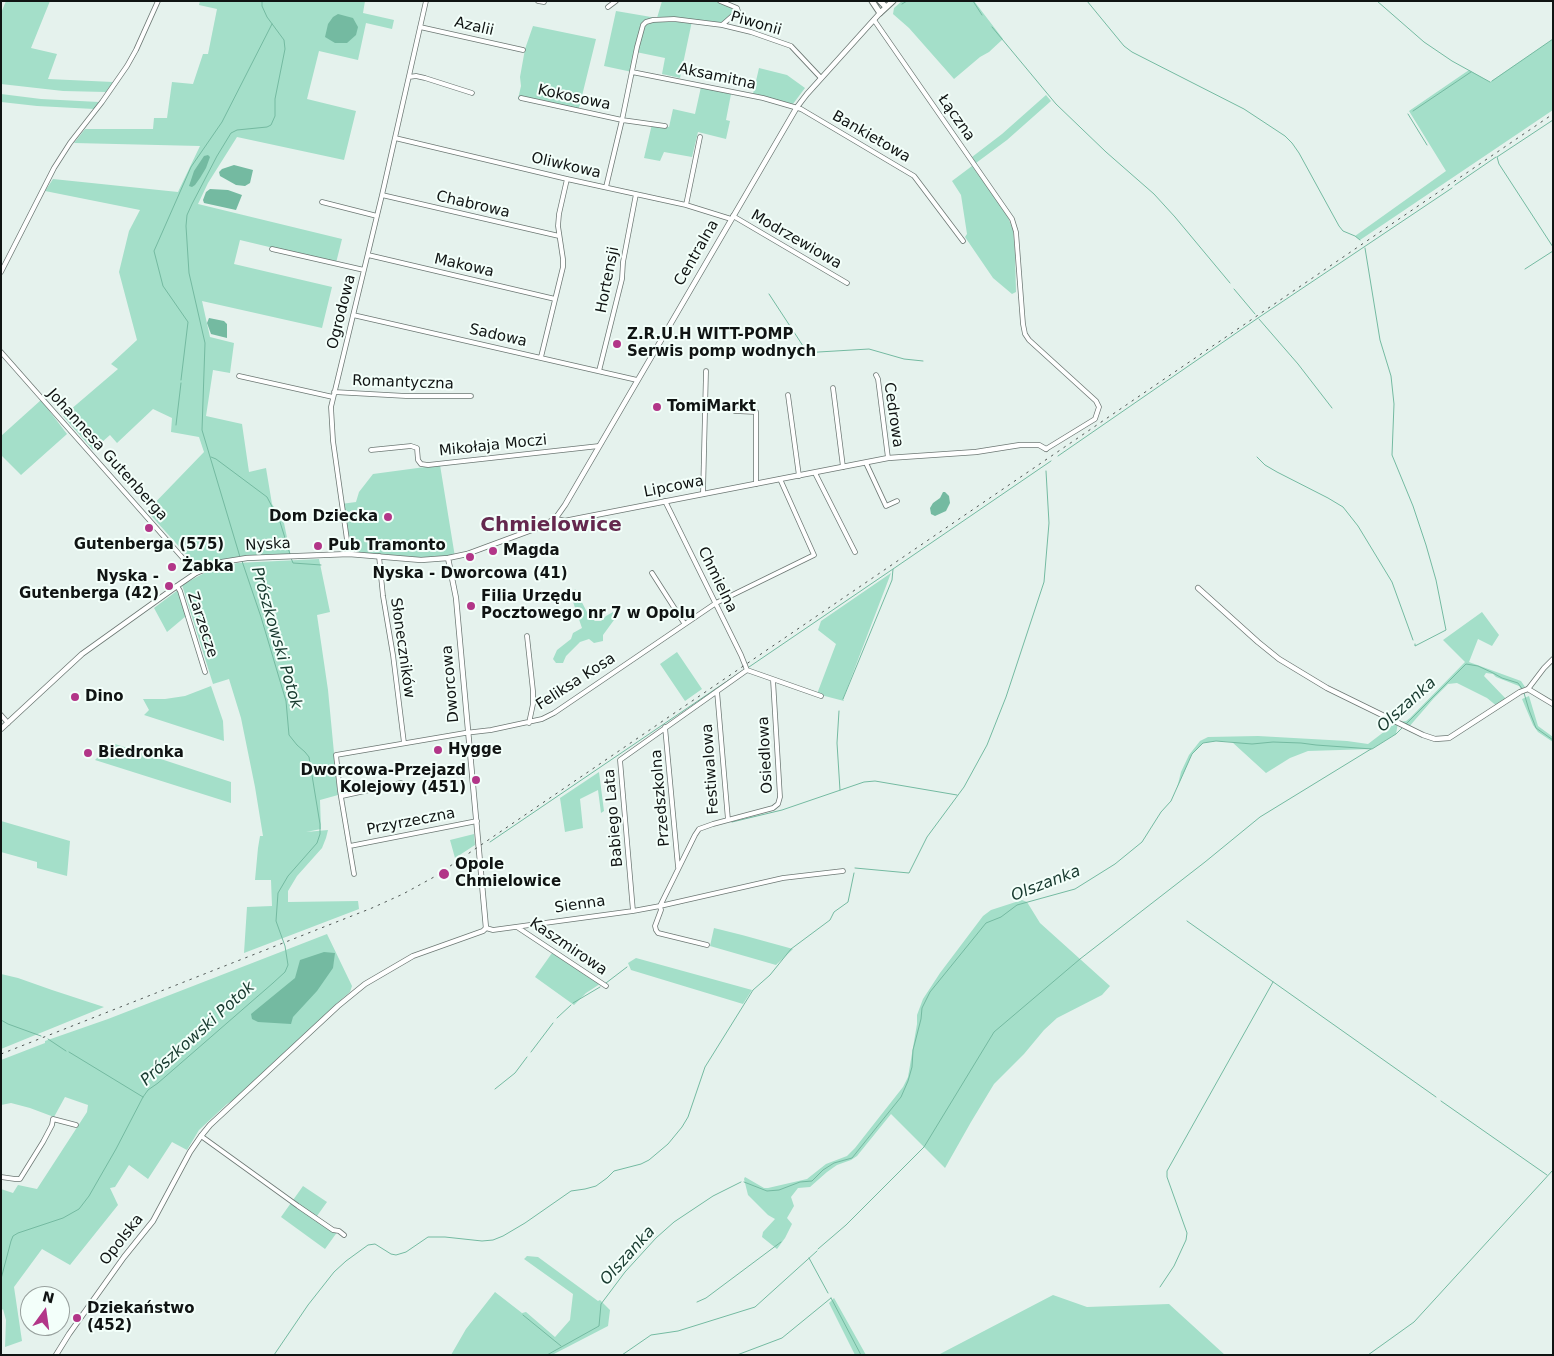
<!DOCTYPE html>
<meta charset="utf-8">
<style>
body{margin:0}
#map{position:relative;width:1554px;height:1356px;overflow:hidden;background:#e5f2ed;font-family:"DejaVu Sans",sans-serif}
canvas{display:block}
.frame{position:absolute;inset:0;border:2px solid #101413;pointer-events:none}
.north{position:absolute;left:20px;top:1286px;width:50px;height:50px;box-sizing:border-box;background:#f3fffa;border:1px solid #98a19e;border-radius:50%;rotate:14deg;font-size:14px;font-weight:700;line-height:20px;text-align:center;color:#101413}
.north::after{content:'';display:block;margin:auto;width:18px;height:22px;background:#b23688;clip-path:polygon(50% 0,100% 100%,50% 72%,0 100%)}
</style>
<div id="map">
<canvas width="1554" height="1356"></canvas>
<div class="frame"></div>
<div class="north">N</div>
</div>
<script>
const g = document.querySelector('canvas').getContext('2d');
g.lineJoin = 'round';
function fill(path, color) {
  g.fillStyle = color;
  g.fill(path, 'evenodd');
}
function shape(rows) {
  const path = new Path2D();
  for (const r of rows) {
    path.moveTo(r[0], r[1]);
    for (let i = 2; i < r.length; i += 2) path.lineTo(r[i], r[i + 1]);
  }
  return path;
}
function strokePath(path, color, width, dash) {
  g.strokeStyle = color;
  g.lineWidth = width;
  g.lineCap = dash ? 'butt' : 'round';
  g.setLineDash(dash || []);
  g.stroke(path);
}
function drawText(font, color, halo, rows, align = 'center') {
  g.font = font + ' "DejaVu Sans",sans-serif';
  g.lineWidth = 4;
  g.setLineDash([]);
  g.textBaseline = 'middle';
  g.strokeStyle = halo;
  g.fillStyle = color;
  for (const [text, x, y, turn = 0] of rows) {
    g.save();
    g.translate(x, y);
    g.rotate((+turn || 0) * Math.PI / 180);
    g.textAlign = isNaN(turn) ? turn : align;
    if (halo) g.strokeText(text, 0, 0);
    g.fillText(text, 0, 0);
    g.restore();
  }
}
fill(shape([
 [6,1,50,1,31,48,57,54,48,79,113,82,106,92,63,91,1,84,1,13],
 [200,1,365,1,363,13,394,20,392,29,366,23,358,60,319,51,307,99,356,111,344,160,237,137,208,183,198,204,342,239,336,263,240,240,234,264,332,287,322,328,202,301,210,337,234,343,230,373,213,370,206,416,242,424,249,472,266,468,272,504,284,523,291,557,247,558,213,566,198,566,192,561,147,511,204,452,199,437,171,432,172,418,153,409,117,443,110,435,93,450,63,416,118,369,111,364,137,340,119,272,129,231,140,210,45,191,53,179,178,192,200,146,74,143,85,129,153,129,154,118,167,118,172,82,193,84,203,54,208,54,217,9,199,5],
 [662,1,720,1,737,8,738,11,722,25,692,21,680,78,662,74,665,58,636,52,632,72,604,66,616,11,657,18],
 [902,1,974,1,1003,39,989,52,980,57,954,79,909,28,893,14,894,8],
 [533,26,596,39,578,112,518,99,521,86,520,77,525,49],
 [1553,39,1553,110,1360,240,1355,236,1446,171,1409,111,1469,70,1490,82],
 [759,68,787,75,805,88,793,104,753,94],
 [701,87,731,94,726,120,730,121,726,139,698,132,692,157,664,152,660,161,644,158,652,124,669,127,673,109,695,114],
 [1,94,41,99,99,102,94,109,37,106,1,102],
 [1046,95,1051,101,1007,140,976,163,972,157,1002,134],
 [972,166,1006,212,1013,230,1015,254,1016,292,1012,294,993,278,965,237,967,234,961,195,952,181],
 [41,400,67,434,21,475,1,455,1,436],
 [440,465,455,557,433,560,349,554,341,504,356,502,359,492,373,474],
 [319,559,330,612,317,615,328,690,338,795,320,800,321,829,306,832,328,830,326,838,322,848,297,876,288,891,288,902,358,901,359,909,244,953,247,907,272,906,271,880,255,880,258,848,260,836,263,836,255,787,241,718,229,679,213,684,182,585,210,570,237,563],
 [891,573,843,699,844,701,817,694,836,644,818,630,821,621],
 [575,589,589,616,595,621,601,621,606,616,613,612,614,620,603,635,603,641,594,643,589,639,580,642,566,656,563,663,556,663,553,659,557,650,571,639,573,633,582,628,572,599],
 [178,590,186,616,167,632,154,608],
 [1482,612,1499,635,1492,646,1478,639,1469,662,1521,681,1525,687,1521,689,1519,686,1496,677,1493,674,1486,673,1484,676,1507,700,1498,707,1487,698,1457,683,1448,684,1434,698,1408,728,1398,723,1396,734,1372,749,1308,751,1290,758,1266,773,1232,742,1216,741,1203,743,1192,754,1177,788,1181,772,1189,755,1200,741,1208,737,1258,736,1347,741,1368,744,1397,722,1406,721,1410,718,1465,662,1443,640],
 [677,652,702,689,685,701,660,664],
 [211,686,223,721,224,741,144,715,149,710,143,699,165,699,185,696],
 [1529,696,1538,726,1553,737,1553,742,1538,732,1533,725,1522,699],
 [112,743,231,782,231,803,95,760],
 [599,772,604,811,601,813,598,790,580,799,583,828,565,832,560,798],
 [1,821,70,841,67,876,37,868,37,862,1,852],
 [474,834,475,845,455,858,450,840],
 [1022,900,1027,902,1040,923,1110,986,1102,995,1057,1018,1044,1030,1024,1054,994,1084,971,1122,945,1168,891,1114,857,1156,851,1160,837,1165,827,1172,810,1187,798,1188,791,1197,794,1206,787,1218,792,1224,785,1238,777,1249,762,1237,763,1232,775,1219,768,1215,748,1195,744,1179,745,1177,764,1188,768,1188,807,1179,826,1164,847,1156,855,1148,903,1087,908,1077,917,1024,917,1015,923,999,940,973,983,916,991,910],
 [714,928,742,935,793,949,776,965,710,946],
 [327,934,352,986,350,992,336,1004,244,1094,227,1104,199,1130,187,1150,172,1142,148,1179,129,1165,115,1187,110,1188,118,1205,70,1265,42,1249,14,1287,22,1341,5,1347,6,1320,3,1309,1,1311,1,1189,13,1193,18,1185,37,1189,87,1112,88,1105,65,1097,54,1117,30,1108,11,1103,1,1105,1,1060,45,1043,45,1041,108,1019],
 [552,953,600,984,586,993,574,1005,535,977],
 [636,958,752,990,743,1004,631,970,628,963],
 [1,974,18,978,52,990,104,1007,1,1049],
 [303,1186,327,1202,317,1216,338,1231,325,1249,281,1217],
 [527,1256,538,1257,598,1301,600,1300,610,1310,608,1326,552,1355,451,1355,466,1329,495,1292,522,1313,526,1312,555,1337,570,1320,573,1294,524,1259],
 [1053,1295,1087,1307,1169,1304,1225,1355,938,1355],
 [834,1298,866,1355,855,1355,829,1303]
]), '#a4dfc9');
fill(shape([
 [338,14,353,18,358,27,356,35,347,43,335,43,325,37,328,24,333,17],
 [208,155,210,157,206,168,200,178,195,185,192,187,189,186,194,171,204,156],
 [234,165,253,170,250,183,245,186,236,185,220,176,219,172,222,169],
 [210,189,228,190,242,195,236,210,204,203,203,200,206,192],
 [209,318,224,321,227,324,227,338,211,334,207,323],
 [943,492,945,492,949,496,950,503,946,511,935,516,931,514,930,508,933,503,940,498],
 [324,952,335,953,333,968,317,991,293,1017,291,1024,258,1022,252,1019,251,1014,295,978,300,960]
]), '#74baa1');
strokePath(shape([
 [973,1,982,15],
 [1087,1,1124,46,1132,52,1244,109,1285,136,1292,143,1299,153,1339,226,1343,231,1355,236,1360,240],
 [1377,1,1424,42,1452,61,1490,82],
 [902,4,907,1],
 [992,27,1056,104,1106,152,1154,194,1175,217,1230,283],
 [1492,81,1553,39],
 [1413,111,1471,72],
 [1408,114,1427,145],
 [1553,120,1497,157,1499,164,1553,247],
 [1455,185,1496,157],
 [1365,248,1380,340,1391,376,1394,404,1392,455,1413,506,1426,545,1436,580,1446,630,1415,646,1415,644],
 [1525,269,1553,251],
 [1234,289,1255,314],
 [769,294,807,352],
 [1259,319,1298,364,1332,408],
 [768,355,869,349,904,359,923,361],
 [181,380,188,322,163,286,154,251,191,167,222,122,272,24],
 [176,425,181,383],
 [1058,456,1258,318,1452,188],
 [211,457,216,459,267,497,280,522,290,554],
 [1257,457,1265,465,1277,472,1328,498,1343,507,1358,526,1392,582,1413,640],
 [240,557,202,430,205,343,189,273,186,226,187,215,192,204,217,156,231,133,237,130,267,127,271,125,275,116,275,99,285,49,284,40,267,17,262,6,262,1],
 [291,558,293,563,321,565],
 [749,667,893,569],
 [1524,693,1529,710,1536,728,1553,740],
 [843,699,892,580,893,569,1051,461],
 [839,711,837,743,840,790],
 [1405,725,1466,664,1478,666,1493,673,1502,678,1518,683,1523,690],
 [732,822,782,810,864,782,875,781,957,795],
 [490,842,742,671],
 [855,868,909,873,927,837,964,787,987,745,1006,697,1044,582,1049,523,1046,471],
 [1187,921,1436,1097],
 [606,983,627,967],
 [573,1003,600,987],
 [557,1018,571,1005],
 [1,1020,8,1024,41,1036],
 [48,1039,66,1051],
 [69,1052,143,1097],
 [531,1052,553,1023],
 [495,1089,515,1073,527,1057],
 [1441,1101,1547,1175],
 [744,1182,767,1191,779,1190,800,1182,812,1181,823,1170,834,1163,852,1158,901,1097,908,1081,912,1067,913,1050,921,1019,922,1008,930,992,986,923,1001,917,1017,905,1075,889,1115,864,1142,842,1161,812,1171,801,1192,754,1203,743,1216,741,1252,744,1273,742,1301,743,1316,745,1372,749,1396,734,1402,728],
 [818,1249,846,1225,924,1147,994,1032,1080,959,1205,862,1260,817,1371,749],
 [809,1258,828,1293],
 [1,1279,11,1241,13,1236,18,1233,63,1218,79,1209,89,1196,116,1149,143,1097,148,1090,158,1083,273,983,285,972,288,965,285,946,276,921,278,893,288,876,317,843,320,834,320,824,309,757,305,752,297,745,289,735,286,701,261,617,242,561],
 [1160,1287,1174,1266,1186,1240,1187,1233,1167,1177,1167,1171,1273,982],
 [831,1298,861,1355],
 [697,1302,706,1298,781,1242],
 [523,1315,561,1346],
 [274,1355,308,1305,334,1272,346,1261,368,1245,375,1244,391,1254,396,1255,406,1252,428,1237,445,1237,482,1241,493,1240,503,1236,525,1223,571,1191,585,1189,596,1186,607,1178,614,1171,641,1164,649,1160,668,1144,682,1127,688,1117,705,1067,753,990,770,975,791,949,830,920,834,912,848,902,854,873],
 [547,1355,599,1326,601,1304,625,1272,656,1238,674,1222,713,1196,741,1182],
 [622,1355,651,1335,678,1331,755,1307,817,1251],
 [737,1355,782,1338,831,1298],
 [1368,1355,1414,1322,1553,1170]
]), '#74baa1', 1);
const minor = shape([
 [538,1,544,2],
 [720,1,737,8,738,11,722,25],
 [608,7,616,1],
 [874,20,1012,219,1016,232,1023,324,1025,334,1029,340,1096,401,1099,407,1095,419,1046,449],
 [420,27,523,50],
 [632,72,763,98,801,109,914,176,963,241],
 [409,77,416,76,425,78,472,93],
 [521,98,622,120,665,126],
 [395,138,567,179,686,205,731,219],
 [606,187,622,120,637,47,643,25,646,22,653,20,674,19,722,25,751,32,791,46,821,78],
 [382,195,559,236],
 [322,202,377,216],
 [686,205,700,137],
 [733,216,847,283],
 [272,249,364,270],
 [368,255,555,299],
 [1,272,54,168,70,143,102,102,127,66,136,50,158,1],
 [353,315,637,380],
 [1,352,196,573],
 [541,357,563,267,563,259,558,226,559,214,567,179],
 [599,371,622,279,623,262,636,194],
 [876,375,878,379,888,458],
 [239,376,333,397],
 [833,388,843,467],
 [334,392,406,396,471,396],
 [788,395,799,476],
 [735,411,756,412,756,484],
 [371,450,411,446,417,448,418,460,421,464,428,465,599,446],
 [866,463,886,506,897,501],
 [815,473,855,552],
 [703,494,706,371],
 [665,501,741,655,747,670],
 [349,554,333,441,331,407,382,195,426,1],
 [379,556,383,596,393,655,404,743],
 [652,573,684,623],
 [177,586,180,591,205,672],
 [527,636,533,691,533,704,529,723],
 [747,670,821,696],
 [1528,689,1544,668,1553,659],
 [717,691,728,820],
 [1,715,8,723],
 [665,727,678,867],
 [342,796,401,783],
 [350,846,477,821],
 [354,874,340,791,336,755,465,733,491,730,542,719,554,713,716,603,814,555,780,479],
 [633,911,620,760,747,670],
 [517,927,606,986],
 [486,928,493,930,633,911,660,906,783,878,843,871],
 [707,945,658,933,656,930,655,926,661,910,660,906,695,835,699,829,713,824,773,808,778,804,780,797,773,680],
 [201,1136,298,1206,333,1230,339,1231,344,1235],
 [1,1177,15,1179,20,1179,43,1142,52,1125,53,1119,76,1125]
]);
const tertiary = shape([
 [555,519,565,521,580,518,888,458,976,452,1020,445,1039,445,1046,449],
 [1198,588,1258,642,1279,659,1327,688,1423,735,1435,739,1449,738,1520,692,1528,689,1553,704],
 [1,729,82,654,177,586,196,573,213,566,222,562,247,558,349,554,421,560,448,558,467,554,540,527,555,519,565,505,797,107,807,94,880,13],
 [56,1355,69,1334,124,1257,153,1221,190,1152,201,1136,210,1125,338,1006,365,984,413,956,483,931,486,928,456,598,448,558]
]);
const secondary = shape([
 [872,1,880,13,893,1],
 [880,1,886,7]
]);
strokePath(minor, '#6d7874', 5.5);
strokePath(tertiary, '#6d7874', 6);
strokePath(secondary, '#6d7874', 7);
strokePath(minor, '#fff', 4);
strokePath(tertiary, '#fff', 4.5);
strokePath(secondary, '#fff', 5);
strokePath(shape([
 [1,1054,372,908,403,894,434,877,1553,114]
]), '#505755', 1, [2.5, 5]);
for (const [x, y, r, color] of [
 [617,344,5,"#b23688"],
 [657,407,5,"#b23688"],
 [388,517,5,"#b23688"],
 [149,528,5,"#b23688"],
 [318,546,5,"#b23688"],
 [493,551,5,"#b23688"],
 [470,557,5,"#b23688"],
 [172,567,5,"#b23688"],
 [169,586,5,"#b23688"],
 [471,606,5,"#b23688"],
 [75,697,5,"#b23688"],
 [438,750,5,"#b23688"],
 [88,753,5,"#b23688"],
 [476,780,5,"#b23688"],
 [444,874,6,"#b23688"],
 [77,1318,5,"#b23688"]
]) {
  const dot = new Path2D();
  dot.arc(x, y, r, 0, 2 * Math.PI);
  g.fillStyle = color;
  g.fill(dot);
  strokePath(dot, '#f3fffa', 2);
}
drawText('15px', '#101413', '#f3fffa', [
 ["Piwonii",756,24,16],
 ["Azalii",474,27,13],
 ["Aksamitna",717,77,12],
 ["Kokosowa",574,98,12],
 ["Łączna",956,118,55],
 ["Bankietowa",871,137,30],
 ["Oliwkowa",566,166,13],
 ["Chabrowa",473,205,13],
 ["Modrzewiowa",796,240,30],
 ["Centralna",697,253,-60],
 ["Makowa",464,266,13],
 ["Hortensji",608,280,-79],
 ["Ogrodowa",342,312,-76],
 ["Sadowa",498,336,13],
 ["Romantyczna",403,383,2],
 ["Cedrowa",893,415,82],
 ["Mikołaja Moczi",493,446,-6],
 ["Johannesa Gutenberga",107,455,48],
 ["Lipcowa",674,487,-11],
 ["Nyska",268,545,-3],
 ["Chmielna",717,580,64],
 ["Zarzecze",202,625,72],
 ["Słoneczników",402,648,82],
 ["Feliksa Kosa",576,682,-33],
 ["Dworcowa",451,684,-95],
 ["Osiedlowa",766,755,-93],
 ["Festiwalowa",711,769,-94],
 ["Przedszkolna",661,798,-95],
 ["Babiego Lata",614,818,-95],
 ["Przyrzeczna",411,822,-11],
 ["Sienna",580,905,-8],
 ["Kaszmirowa",568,947,34],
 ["Opolska",122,1240,-52]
]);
drawText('bold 15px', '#101413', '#f3fffa', [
 ["Z.R.U.H WITT-POMP",627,335],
 ["Serwis pomp wodnych",627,352],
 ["TomiMarkt",667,407],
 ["Dom Dziecka",378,517,"right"],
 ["Gutenberga (575)",149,545,"center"],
 ["Pub Tramonto",328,546],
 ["Magda",503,551],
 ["Żabka",182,567],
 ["Nyska - Dworcowa (41)",470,574,"center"],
 ["Nyska -",159,577,"right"],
 ["Gutenberga (42)",159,594,"right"],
 ["Filia Urzędu",481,597],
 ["Pocztowego nr 7 w Opolu",481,614],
 ["Dino",85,697],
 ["Hygge",448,750],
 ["Biedronka",98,753],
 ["Dworcowa-Przejazd",466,771,"right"],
 ["Kolejowy (451)",466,788,"right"],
 ["Opole",455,865],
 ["Chmielowice",455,882],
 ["Dziekaństwo",87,1309],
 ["(452)",87,1326]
], 'left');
drawText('italic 16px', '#17392e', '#f3fffa', [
 ["Prószkowski Potok",276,638,74],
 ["Olszanka",1407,705,-42],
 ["Olszanka",1046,884,-21],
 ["Prószkowski Potok",198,1034,-42],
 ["Olszanka",628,1256,-48]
]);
drawText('bold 20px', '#64284e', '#f3fffa', [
 ["Chmielowice",551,526]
]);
</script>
